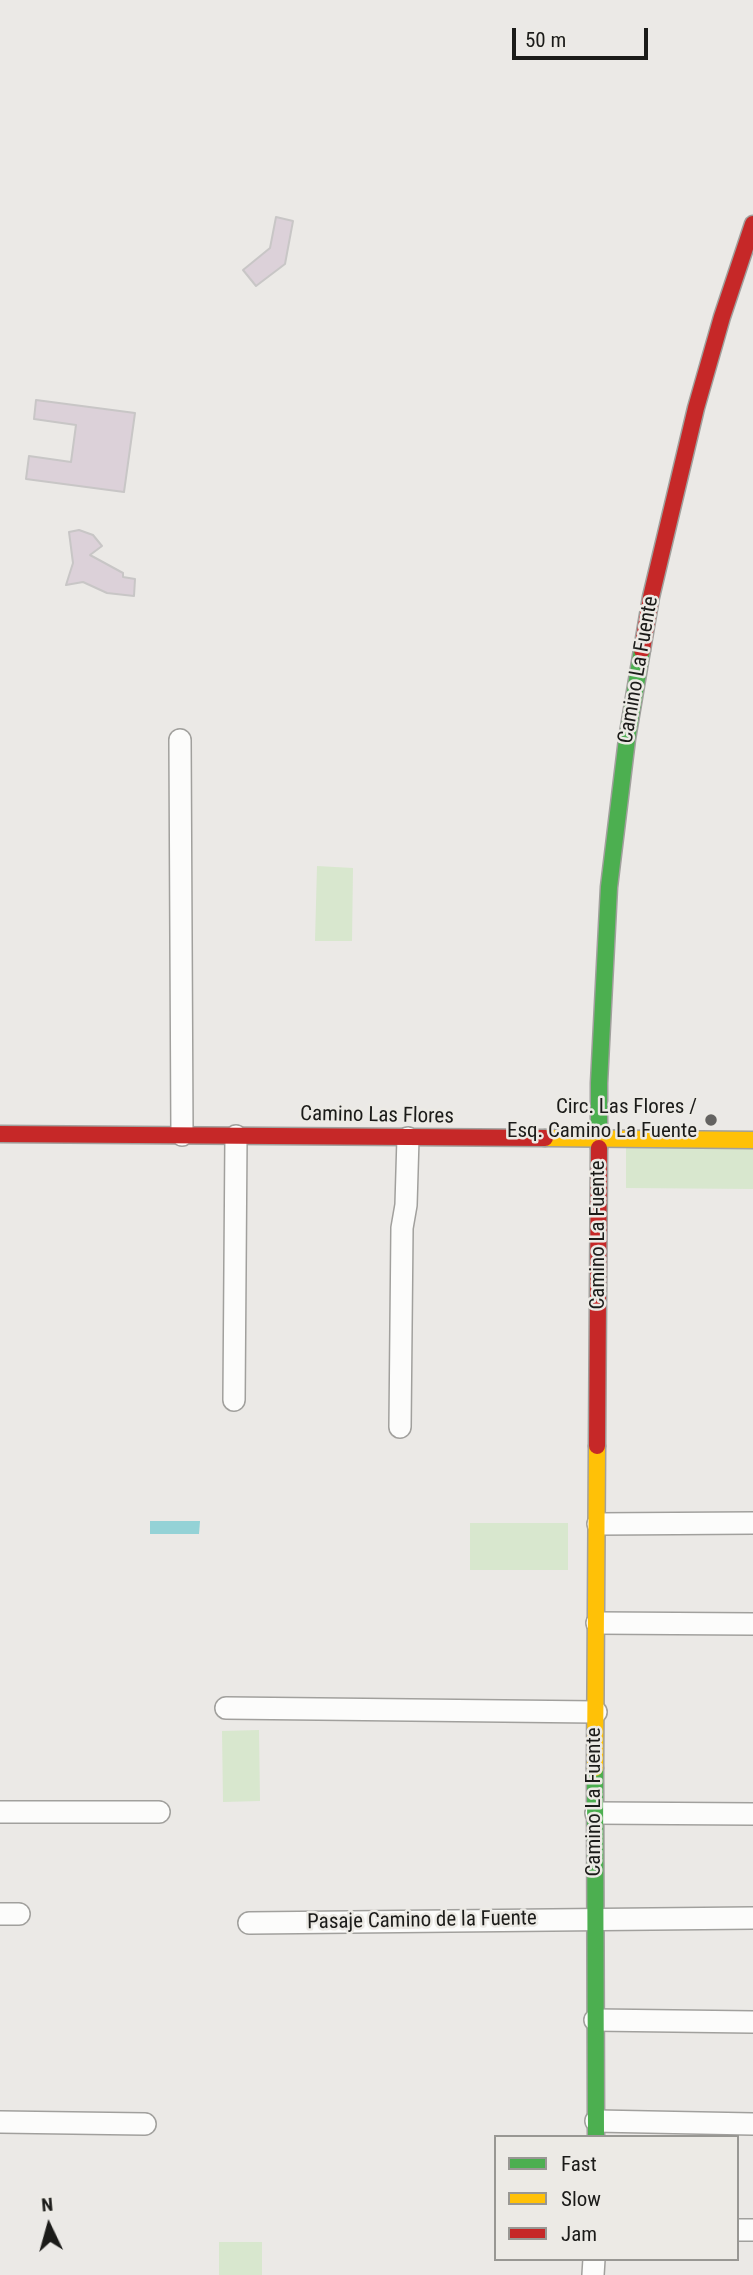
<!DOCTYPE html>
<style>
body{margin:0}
#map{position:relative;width:753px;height:2275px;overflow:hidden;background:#ebe9e6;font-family:"Roboto Condensed",sans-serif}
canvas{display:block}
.legend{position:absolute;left:494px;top:2135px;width:245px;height:126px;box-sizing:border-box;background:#eceae5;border:2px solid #989793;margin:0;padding:9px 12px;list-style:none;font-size:21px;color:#1b1b19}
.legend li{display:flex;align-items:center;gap:14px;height:35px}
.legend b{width:35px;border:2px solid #989793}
.north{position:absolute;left:14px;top:2191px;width:70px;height:70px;-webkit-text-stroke:5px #eceae5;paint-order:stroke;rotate:355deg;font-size:19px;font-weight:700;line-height:28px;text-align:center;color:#1b1b19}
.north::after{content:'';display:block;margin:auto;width:24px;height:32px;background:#1b1b19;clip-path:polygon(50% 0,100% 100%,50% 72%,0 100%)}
.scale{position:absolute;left:512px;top:28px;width:136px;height:32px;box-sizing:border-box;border:4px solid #1b1b19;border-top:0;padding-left:9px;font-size:21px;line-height:24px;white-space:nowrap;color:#1b1b19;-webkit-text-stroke:5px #eceae5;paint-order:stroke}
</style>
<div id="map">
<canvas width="753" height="2275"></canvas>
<ul class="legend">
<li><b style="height:9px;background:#4caf50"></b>Fast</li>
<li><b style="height:9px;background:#ffc107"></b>Slow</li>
<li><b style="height:9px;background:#c62828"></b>Jam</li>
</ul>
<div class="north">N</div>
<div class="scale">50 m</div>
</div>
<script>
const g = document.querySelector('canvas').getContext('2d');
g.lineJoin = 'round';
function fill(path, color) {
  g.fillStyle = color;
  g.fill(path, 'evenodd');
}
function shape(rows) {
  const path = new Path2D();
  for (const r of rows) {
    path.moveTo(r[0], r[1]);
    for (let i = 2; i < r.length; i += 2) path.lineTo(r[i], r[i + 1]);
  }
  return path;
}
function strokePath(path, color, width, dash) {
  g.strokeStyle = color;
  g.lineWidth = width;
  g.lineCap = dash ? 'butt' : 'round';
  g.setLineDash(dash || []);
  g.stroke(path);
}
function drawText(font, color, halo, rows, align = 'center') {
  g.font = font + ' "Roboto Condensed",sans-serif';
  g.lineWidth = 5;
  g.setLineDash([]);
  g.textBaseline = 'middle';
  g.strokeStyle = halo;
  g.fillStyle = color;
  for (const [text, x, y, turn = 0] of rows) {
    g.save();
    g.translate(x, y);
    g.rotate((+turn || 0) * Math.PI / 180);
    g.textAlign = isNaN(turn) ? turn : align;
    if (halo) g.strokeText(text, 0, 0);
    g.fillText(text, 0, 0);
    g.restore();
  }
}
fill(shape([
 [317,866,353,868,352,941,315,941],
 [626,1147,753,1148,753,1189,626,1188],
 [470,1523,568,1523,568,1570,470,1570],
 [259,1730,260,1801,223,1802,222,1731],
 [219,2242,262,2242,262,2275,219,2275]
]), '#d8e7ce');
fill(shape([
 [150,1521,200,1521,199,1534,150,1534]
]), '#94d2d6');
const building = shape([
 [276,217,293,221,285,264,256,286,243,270,270,248,276,217],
 [36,400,135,413,124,492,26,479,29,456,71,462,76,425,34,419,36,400],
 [79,530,93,535,102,546,90,555,123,573,123,577,135,579,134,596,107,593,83,582,66,585,73,563,69,532,79,530]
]);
fill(building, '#dcd1d9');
strokePath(building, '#c8c6c6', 2);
const street = shape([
 [180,740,182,1135],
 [234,1400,236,1136],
 [400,1427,402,1228,406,1205,408,1138],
 [598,1524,753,1523],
 [597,1623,753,1624],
 [226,1708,596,1712],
 [0,1812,159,1812],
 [596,1813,753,1814],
 [0,1914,19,1914],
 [249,1923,753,1918],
 [595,2020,753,2022],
 [596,2121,753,2124],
 [0,2122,145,2124],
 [737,2230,753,2230],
 [593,2275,594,2259]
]);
const fast = shape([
 [599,1148,599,1083,609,887,627,739,642,650],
 [595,1768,596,2137]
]);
const slow = shape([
 [545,1138,753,1140],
 [595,1768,597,1446]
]);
const jam = shape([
 [642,650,651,597,696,408,722,317,753,224],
 [0,1134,545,1138],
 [597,1446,599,1148]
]);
strokePath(street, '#a1a09d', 24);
strokePath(fast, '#a1a09d', 19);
strokePath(slow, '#a1a09d', 19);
strokePath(jam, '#a1a09d', 19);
strokePath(street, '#fcfcfb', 21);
strokePath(fast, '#4caf50', 16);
strokePath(slow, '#ffc107', 16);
strokePath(jam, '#c62828', 16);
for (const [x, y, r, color] of [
 [711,1120,7,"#646361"]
]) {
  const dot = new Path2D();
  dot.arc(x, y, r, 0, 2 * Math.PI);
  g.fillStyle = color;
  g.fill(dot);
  strokePath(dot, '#eceae5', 2.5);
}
drawText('21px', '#1b1b19', '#eceae5', [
 ["Camino La Fuente",639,670,-80],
 ["Camino Las Flores",377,1116,1],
 ["Camino La Fuente",599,1235,-90],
 ["Camino La Fuente",595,1802,-90],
 ["Pasaje Camino de la Fuente",422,1921,-1]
]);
drawText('21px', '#1b1b19', '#eceae5', [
 ["Circ. Las Flores /",697,1108],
 ["Esq. Camino La Fuente",697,1132]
], 'right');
</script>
